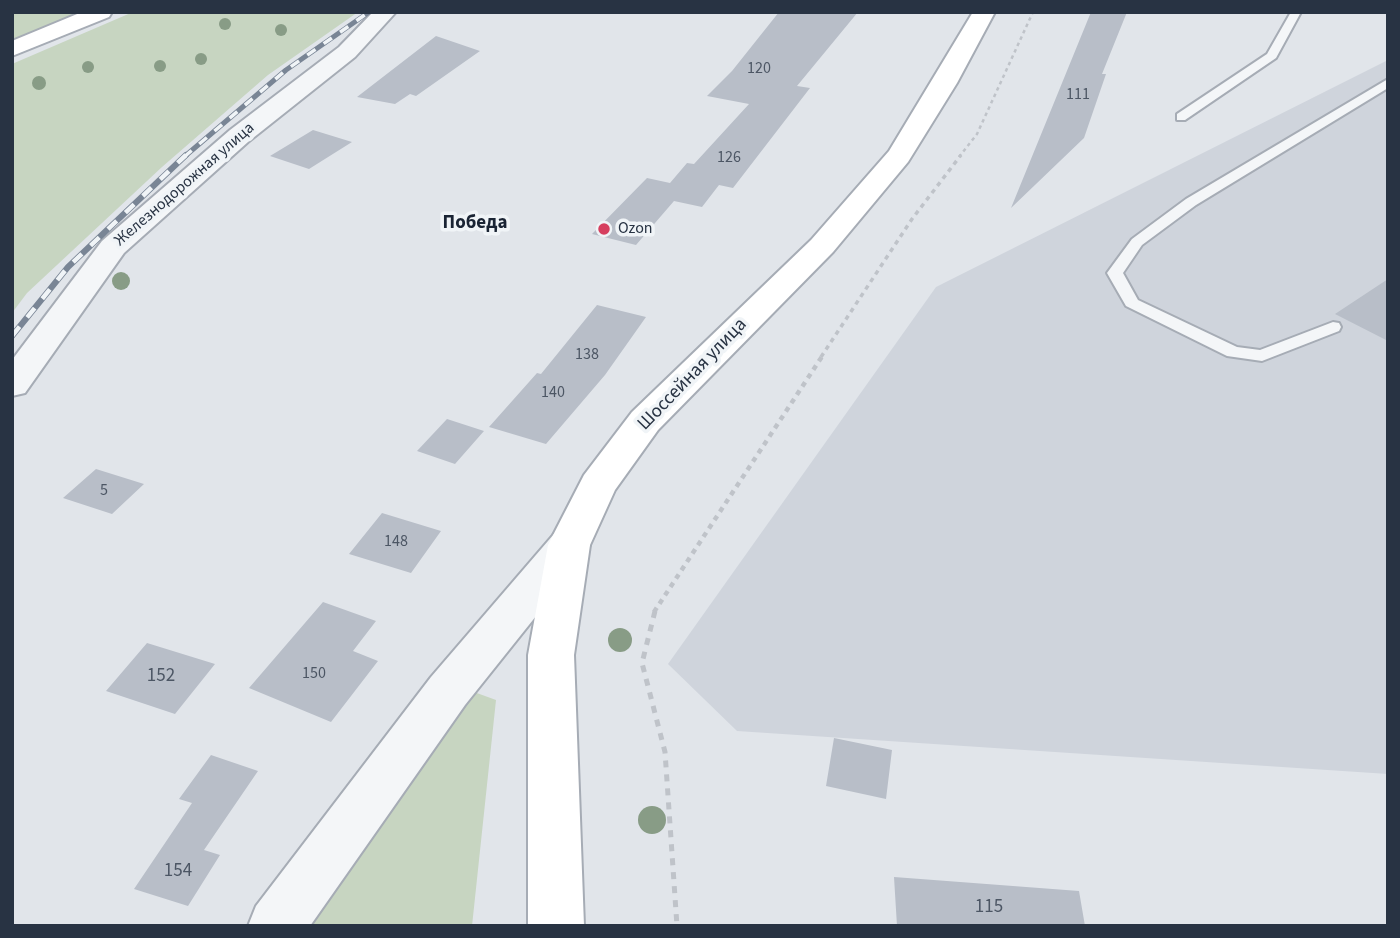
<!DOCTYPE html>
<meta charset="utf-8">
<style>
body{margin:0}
#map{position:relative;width:1400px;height:938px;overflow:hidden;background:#e1e5ea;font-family:"Source Sans 3",sans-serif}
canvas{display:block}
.frame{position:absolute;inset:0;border:14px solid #283343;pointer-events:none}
</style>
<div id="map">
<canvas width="1400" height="938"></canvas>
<div class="frame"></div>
</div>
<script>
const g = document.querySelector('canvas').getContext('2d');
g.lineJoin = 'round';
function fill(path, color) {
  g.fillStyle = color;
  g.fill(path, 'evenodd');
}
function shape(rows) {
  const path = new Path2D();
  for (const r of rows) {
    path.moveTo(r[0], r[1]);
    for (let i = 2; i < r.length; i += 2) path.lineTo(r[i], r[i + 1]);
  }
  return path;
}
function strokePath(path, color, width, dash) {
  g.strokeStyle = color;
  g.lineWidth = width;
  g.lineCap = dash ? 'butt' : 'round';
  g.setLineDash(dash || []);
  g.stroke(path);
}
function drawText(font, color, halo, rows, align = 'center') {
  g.font = font + ' "Source Sans 3",sans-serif';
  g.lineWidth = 7;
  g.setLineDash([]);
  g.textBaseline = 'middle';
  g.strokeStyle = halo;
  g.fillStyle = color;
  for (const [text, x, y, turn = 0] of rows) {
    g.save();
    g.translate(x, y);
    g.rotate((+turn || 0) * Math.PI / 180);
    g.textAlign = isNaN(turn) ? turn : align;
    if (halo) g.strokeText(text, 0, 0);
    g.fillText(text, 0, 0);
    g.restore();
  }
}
fill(shape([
 [1388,60,1388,774,737,731,668,664,936,287]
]), '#cfd4dc');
fill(shape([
 [12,12,83,12,12,42],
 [133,12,358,12,268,75,162,167,27,293,12,313,12,64],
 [474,692,496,700,472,926,302,926]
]), '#c7d5c1');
fill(shape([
 [779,12,858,12,797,86,810,88,733,188,719,185,702,207,674,201,636,245,592,234,647,178,670,183,687,163,694,164,749,104,707,96,732,71],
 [1091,12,1127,12,1102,74,1106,74,1084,138,1011,208],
 [436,36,480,51,416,96,410,94,395,104,357,97],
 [313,130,352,142,309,169,270,156],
 [1388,279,1388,341,1335,314],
 [597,305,646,317,605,375,546,444,489,427,537,373,541,374],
 [447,419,484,431,455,464,417,451],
 [96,469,144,484,112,514,63,498],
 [382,513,441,531,411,573,349,554],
 [323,602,376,621,353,651,378,661,331,722,249,688],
 [147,643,215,664,175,714,106,691],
 [834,738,892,750,886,799,826,786],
 [211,755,258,771,204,850,220,855,188,906,134,889,192,803,179,799],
 [894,877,1079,891,1085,926,897,926]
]), '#b8bec8');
const lane = shape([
 [1291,12,1301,12,1276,58,1185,120,1177,120,1177,114,1267,54,1291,12],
 [1388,79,1388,88,1196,205,1142,245,1123,273,1138,300,1237,347,1260,350,1333,322,1339,323,1341,327,1339,331,1262,361,1227,356,1126,306,1107,273,1132,239,1186,199,1388,79]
]);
const street = shape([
 [373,12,396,12,355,57,248,142,124,253,25,393,12,396,12,360,102,241,230,130,339,47,373,12],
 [569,529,584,534,590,545,584,556,465,705,310,926,248,926,256,906,431,677,554,534,569,529]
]);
const secondary = shape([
 [82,12,112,12,109,17,12,56,12,41,82,12],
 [973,12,995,12,957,83,908,162,833,252,658,430,615,490,590,545,574,655,584,926,528,926,528,655,548,545,584,475,632,412,811,240,889,151,973,12]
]);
strokePath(lane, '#a6acb5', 4);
strokePath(street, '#a6acb5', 4);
strokePath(secondary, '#a6acb5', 4);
strokePath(shape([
 [959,157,977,134,1033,12]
]), '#bfc3c9', 2.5, [3.5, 3.5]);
strokePath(shape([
 [821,357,912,219,961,155]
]), '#bfc3c9', 3.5, [4.5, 4.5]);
strokePath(shape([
 [654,612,823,355]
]), '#bfc3c9', 4.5, [5, 5]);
strokePath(shape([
 [655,611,642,663,665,752,677,926]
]), '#bfc3c9', 5, [7, 7]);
fill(lane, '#f4f6f8');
fill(street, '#f4f6f8');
fill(secondary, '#fff');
const railFar1 = shape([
 [184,157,286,70,369,12]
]);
const rail = shape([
 [12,336,68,267,186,155]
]);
strokePath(railFar1, '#798595', 5);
strokePath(rail, '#798595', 6);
strokePath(railFar1, '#f0f4f7', 3.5, [10]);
strokePath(rail, '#f0f4f7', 4.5, [12]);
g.fillStyle = '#889c86';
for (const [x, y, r] of [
 [225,24,6],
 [281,30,6],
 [201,59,6],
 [160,66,6],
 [88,67,6],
 [39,83,7],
 [121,281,9],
 [620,640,12],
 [652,820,14]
]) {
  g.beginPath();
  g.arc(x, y, r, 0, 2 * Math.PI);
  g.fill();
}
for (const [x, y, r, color] of [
 [604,229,7,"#d63f5f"]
]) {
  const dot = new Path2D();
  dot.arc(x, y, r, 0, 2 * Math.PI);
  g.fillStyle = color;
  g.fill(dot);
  strokePath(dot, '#f0f4f7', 2.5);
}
drawText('16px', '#4c5664', null, [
 ["120",759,69],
 ["111",1078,95],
 ["126",729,158],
 ["138",587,355],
 ["140",553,393],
 ["5",104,491],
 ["148",396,542],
 ["150",314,674]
]);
drawText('16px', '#283343', '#f0f4f7', [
 ["Железнодорожная улица",185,185,-41]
]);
drawText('16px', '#283343', '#f0f4f7', [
 ["Ozon",618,229]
], 'left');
drawText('bold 19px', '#1a2434', '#f0f4f7', [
 ["Победа",475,224]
]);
drawText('19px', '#283343', '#f0f4f7', [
 ["Шоссейная улица",693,375,-46]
]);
drawText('19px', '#4c5664', null, [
 ["152",161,677],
 ["154",178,872],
 ["115",989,908]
]);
</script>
